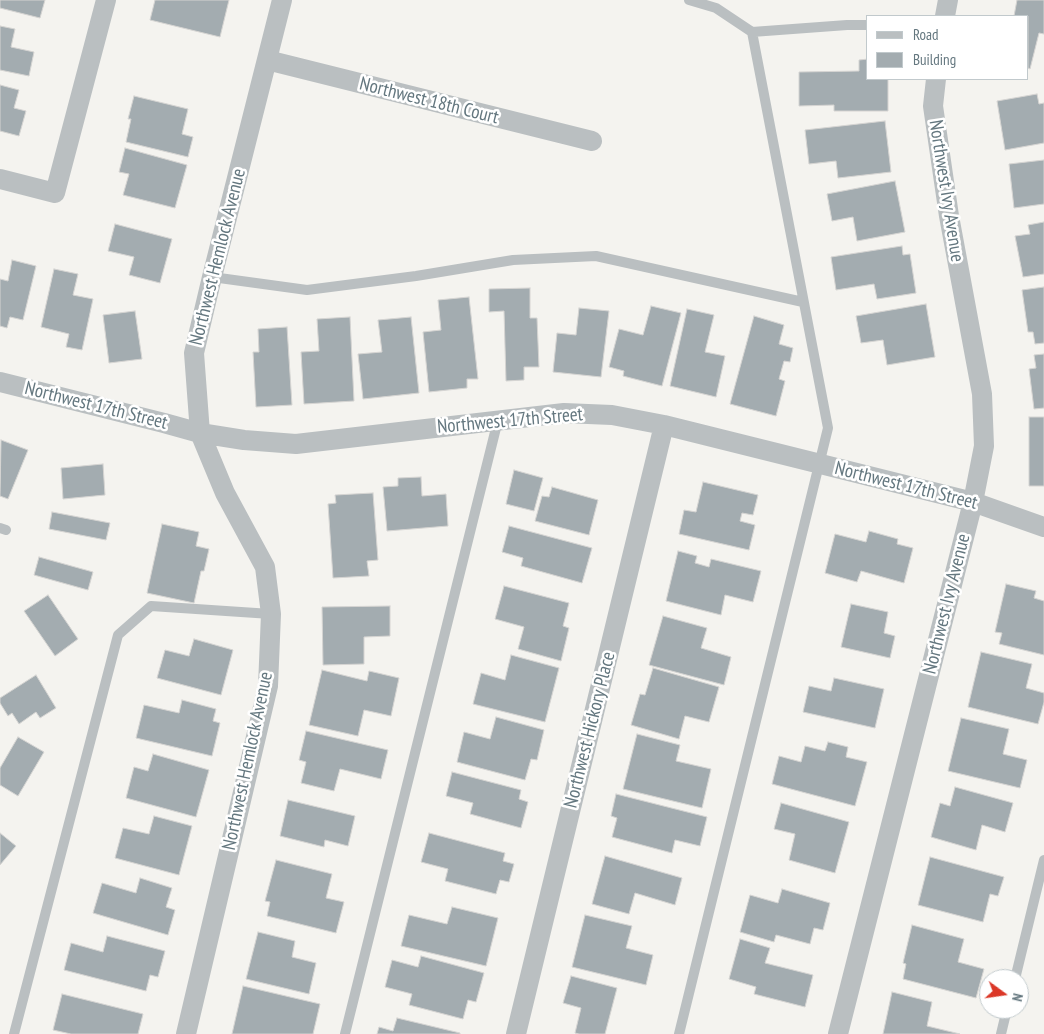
<!DOCTYPE html>
<style>
body{margin:0}
#map{position:relative;width:1044px;height:1034px;overflow:hidden;background:#f4f3ef;font-family:"PT Sans Narrow",sans-serif}
canvas{display:block}
.legend{position:absolute;left:866px;top:15px;width:162px;height:65px;box-sizing:border-box;background:#fff;border:1px solid #c1c9cc;margin:0;padding:6px 9px;list-style:none;font-size:15px;color:#64777f}
.legend li{display:flex;align-items:center;gap:10px;height:25px}
.legend b{width:25px;border:1px solid #c1c9cc}
.north{position:absolute;left:979px;top:969px;width:50px;height:50px;box-sizing:border-box;background:#fff;border:1px solid #c1c9cc;border-radius:50%;rotate:104deg;font-size:14px;font-weight:700;line-height:20px;text-align:center;color:#64777f}
.north::after{content:'';display:block;margin:auto;width:18px;height:22px;background:#db3828;clip-path:polygon(50% 0,100% 100%,50% 72%,0 100%)}
</style>
<div id="map">
<canvas width="1044" height="1034"></canvas>
<ul class="legend">
<li><b style="height:6px;background:#babfc1"></b>Road</li>
<li><b style="height:14px;background:#a3acb0"></b>Building</li>
</ul>
<div class="north">N</div>
</div>
<script>
const g = document.querySelector('canvas').getContext('2d');
g.lineJoin = 'round';
function fill(path, color) {
  g.fillStyle = color;
  g.fill(path, 'evenodd');
}
function shape(rows) {
  const path = new Path2D();
  for (const r of rows) {
    path.moveTo(r[0], r[1]);
    for (let i = 2; i < r.length; i += 2) path.lineTo(r[i], r[i + 1]);
  }
  return path;
}
function strokePath(path, color, width, dash) {
  g.strokeStyle = color;
  g.lineWidth = width;
  g.lineCap = dash ? 'butt' : 'round';
  g.setLineDash(dash || []);
  g.stroke(path);
}
function drawText(font, color, halo, rows, align = 'center') {
  g.font = font + ' "PT Sans Narrow",sans-serif';
  g.lineWidth = 5;
  g.setLineDash([]);
  g.textBaseline = 'middle';
  g.strokeStyle = halo;
  g.fillStyle = color;
  for (const [text, x, y, turn = 0] of rows) {
    g.save();
    g.translate(x, y);
    g.rotate((+turn || 0) * Math.PI / 180);
    g.textAlign = isNaN(turn) ? turn : align;
    if (halo) g.strokeText(text, 0, 0);
    g.fillText(text, 0, 0);
    g.restore();
  }
}
const building = shape([
 [0,0,45,0,40,18,0,8,0,0],
 [155,0,229,0,220,37,150,20,155,0],
 [1017,0,1044,0,1044,34,1039,33,1030,69,1028,68,1028,16,1014,16,1017,0],
 [0,26,15,29,11,47,34,52,29,76,0,70,0,26],
 [868,59,868,79,888,79,888,111,834,111,834,105,799,106,799,72,859,71,859,60,868,59],
 [0,85,19,90,14,108,26,111,19,136,0,131,0,85],
 [1037,94,1039,104,1044,103,1044,143,1005,150,997,101,1037,94],
 [134,96,188,109,182,134,193,137,188,157,126,142,131,119,128,119,134,96],
 [885,121,891,172,838,178,836,161,809,164,805,130,885,121],
 [125,148,187,165,175,208,123,195,129,174,119,172,125,148],
 [1044,160,1044,204,1014,208,1009,164,1044,160],
 [895,181,905,232,857,241,853,217,832,221,827,194,895,181],
 [1044,222,1044,274,1023,277,1015,236,1030,234,1028,225,1044,222],
 [115,224,172,239,160,283,129,275,134,257,108,251,115,224],
 [902,246,903,255,910,254,916,293,877,299,874,284,836,290,831,257,902,246],
 [12,260,36,266,23,320,10,317,7,328,0,326,0,279,8,281,12,260],
 [54,269,78,274,73,295,93,299,82,350,66,347,69,334,41,327,54,269],
 [1044,287,1044,343,1035,344,1033,332,1028,332,1022,290,1044,287],
 [530,288,530,318,537,318,539,367,524,367,524,380,506,381,504,311,489,312,489,289,530,288],
 [469,297,478,379,467,379,467,388,429,392,423,332,441,330,438,300,469,297],
 [926,304,935,357,887,365,883,340,861,343,856,316,926,304],
 [651,306,681,313,662,386,623,376,624,371,609,367,619,329,643,335,651,306],
 [579,308,609,311,601,377,553,372,557,333,576,335,579,308],
 [687,309,714,315,705,352,725,356,716,397,670,386,687,309],
 [135,311,142,359,109,363,103,315,135,311],
 [754,316,784,325,779,344,793,348,790,362,784,361,779,379,785,381,776,416,730,404,754,316],
 [350,317,354,401,304,404,301,352,319,351,317,319,350,317],
 [411,317,419,393,363,399,358,354,382,352,378,320,411,317],
 [287,327,292,405,256,407,253,352,259,352,258,329,287,327],
 [1044,354,1044,408,1034,409,1029,369,1036,368,1034,355,1044,354],
 [1029,417,1044,417,1044,486,1029,486,1029,417],
 [1,440,28,450,8,499,0,496,1,440],
 [103,464,105,495,63,499,61,468,103,464],
 [514,470,543,478,534,511,506,504,514,470],
 [421,477,422,496,446,494,448,526,387,531,383,487,398,486,398,478,421,477],
 [703,482,758,495,753,515,742,513,740,521,755,525,749,550,679,534,684,510,696,512,703,482],
 [552,487,598,500,589,535,535,521,542,496,549,497,552,487],
 [373,493,378,560,367,561,369,576,333,578,328,504,336,503,335,495,373,493],
 [52,512,110,523,106,540,49,529,52,512],
 [162,524,199,532,196,546,209,549,204,571,201,571,194,603,147,593,162,524],
 [509,526,592,548,582,583,521,566,523,558,502,552,509,526],
 [869,531,898,539,897,544,913,548,904,583,861,571,857,582,825,573,835,534,866,542,869,531],
 [678,551,697,556,695,563,709,567,711,559,761,571,753,602,725,595,721,615,666,601,678,551],
 [39,557,93,572,88,590,34,575,39,557],
 [1006,584,1036,591,1034,598,1044,601,1044,655,999,644,1002,633,995,632,1006,584],
 [504,586,569,603,563,626,569,628,561,661,518,649,524,627,495,619,504,586],
 [48,595,78,639,55,656,24,611,48,595],
 [851,604,888,612,884,633,895,636,890,658,841,647,851,604],
 [390,606,390,636,364,637,364,664,323,665,322,607,390,606],
 [663,616,707,628,701,648,731,657,724,685,649,665,663,616],
 [194,639,233,650,221,695,157,678,165,650,189,656,194,639],
 [981,652,1032,664,1026,688,1044,693,1044,702,1038,724,968,707,981,652],
 [511,655,559,668,545,722,473,704,481,673,505,680,511,655],
 [653,668,719,687,709,722,685,716,679,739,631,725,640,694,645,695,653,668],
 [322,670,367,681,369,671,399,678,391,716,364,710,358,736,309,725,322,670],
 [36,675,56,708,40,718,36,712,19,724,12,713,8,716,0,703,0,698,36,675],
 [834,678,884,689,875,728,803,712,809,686,831,691,834,678],
 [182,700,216,709,213,721,220,723,212,756,136,738,144,705,179,713,182,700],
 [496,717,544,730,537,760,531,759,525,780,457,762,464,732,490,739,496,717],
 [961,718,1009,729,1003,754,1027,760,1020,788,948,771,961,718],
 [306,731,388,750,381,779,340,769,334,791,301,783,306,762,299,760,306,731],
 [637,734,680,745,676,761,711,769,702,808,623,789,637,734],
 [18,737,44,752,18,796,0,785,0,768,18,737],
 [828,742,848,747,846,757,867,762,855,806,772,784,779,756,801,762,805,746,825,751,828,742],
 [153,754,209,770,196,817,126,798,134,767,148,771,153,754],
 [452,772,521,790,519,799,528,802,521,828,470,814,473,803,446,796,452,772],
 [955,787,1013,803,1005,832,982,825,976,850,931,837,940,803,950,806,955,787],
 [616,794,707,817,700,846,675,840,672,853,612,837,617,818,611,816,616,794],
 [288,800,355,816,348,846,325,840,324,847,280,836,288,800],
 [781,803,849,822,835,873,789,860,795,834,774,829,781,803],
 [154,816,192,826,179,875,115,858,123,828,149,834,154,816],
 [0,833,16,846,0,865,0,833],
 [429,833,505,853,503,861,514,864,509,882,500,880,496,894,445,881,448,869,421,862,429,833],
 [605,856,682,878,675,905,635,893,629,914,592,904,605,856],
 [930,857,1004,877,998,896,990,894,983,922,918,905,930,857],
 [276,860,332,874,326,898,344,902,336,933,267,916,270,902,265,901,276,860],
 [140,878,172,888,166,907,175,910,168,935,93,913,102,883,136,893,140,878],
 [782,889,830,903,823,930,814,928,810,944,776,935,774,942,740,932,750,895,778,903,782,889],
 [452,907,498,918,486,966,401,946,409,915,447,924,452,907],
 [585,915,632,926,626,948,653,955,646,985,572,967,585,915],
 [912,925,964,939,958,962,984,969,976,998,903,979,906,964,903,963,912,925],
 [258,932,295,941,292,957,316,963,309,994,246,979,258,932],
 [107,936,165,951,158,977,150,975,146,991,64,970,71,943,103,952,107,936],
 [740,939,770,948,765,963,813,975,805,1007,754,994,756,987,729,979,740,939],
 [421,956,484,973,476,1002,468,1000,463,1019,409,1005,412,994,385,987,392,960,418,967,421,956],
 [571,976,617,988,605,1034,579,1034,575,1033,581,1008,563,1003,571,976],
 [243,986,320,1004,313,1034,232,1034,243,986],
 [892,992,932,1002,927,1026,960,1034,883,1034,892,992],
 [62,994,143,1014,138,1034,71,1034,53,1030,62,994],
 [397,1018,460,1033,460,1034,377,1034,379,1027,393,1031,397,1018]
]);
fill(building, '#a3acb0');
strokePath(building, '#d5d4d2', 1);
strokePath(shape([
 [752,32,847,25,868,25],
 [212,277,307,290,416,276,513,260,596,256,803,302],
 [0,528,6,530],
 [1015,979,1044,860],
 [14,1034,118,635,151,606,271,614],
 [345,1034,498,420],
 [679,1034,828,428,752,32,716,8,689,0],
 [1001,1034,1007,1009]
]), '#babfc1', 10);
strokePath(shape([
 [945,16,948,0],
 [267,60,592,141],
 [0,179,55,193,106,0],
 [0,382,164,423,200,433,244,440,296,444,564,413,612,415,664,425,973,502,1044,527],
 [186,1034,268,686,271,614,265,567,225,493,200,433,194,353,212,277,282,0],
 [516,1034,664,425],
 [838,1034,973,502,984,446,982,394,949,216,933,106,936,79]
]), '#babfc1', 20);
drawText('19px', '#64777f', '#fff', [
 ["Northwest 18th Court",429,101,14],
 ["Northwest Ivy Avenue",946,191,81],
 ["Northwest Hemlock Avenue",218,257,-76],
 ["Northwest 17th Street",96,406,14],
 ["Northwest 17th Street",510,421,-5],
 ["Northwest 17th Street",906,486,14],
 ["Northwest Ivy Avenue",947,604,-76],
 ["Northwest Hickory Place",590,730,-76],
 ["Northwest Hemlock Avenue",248,761,-78]
]);
</script>
